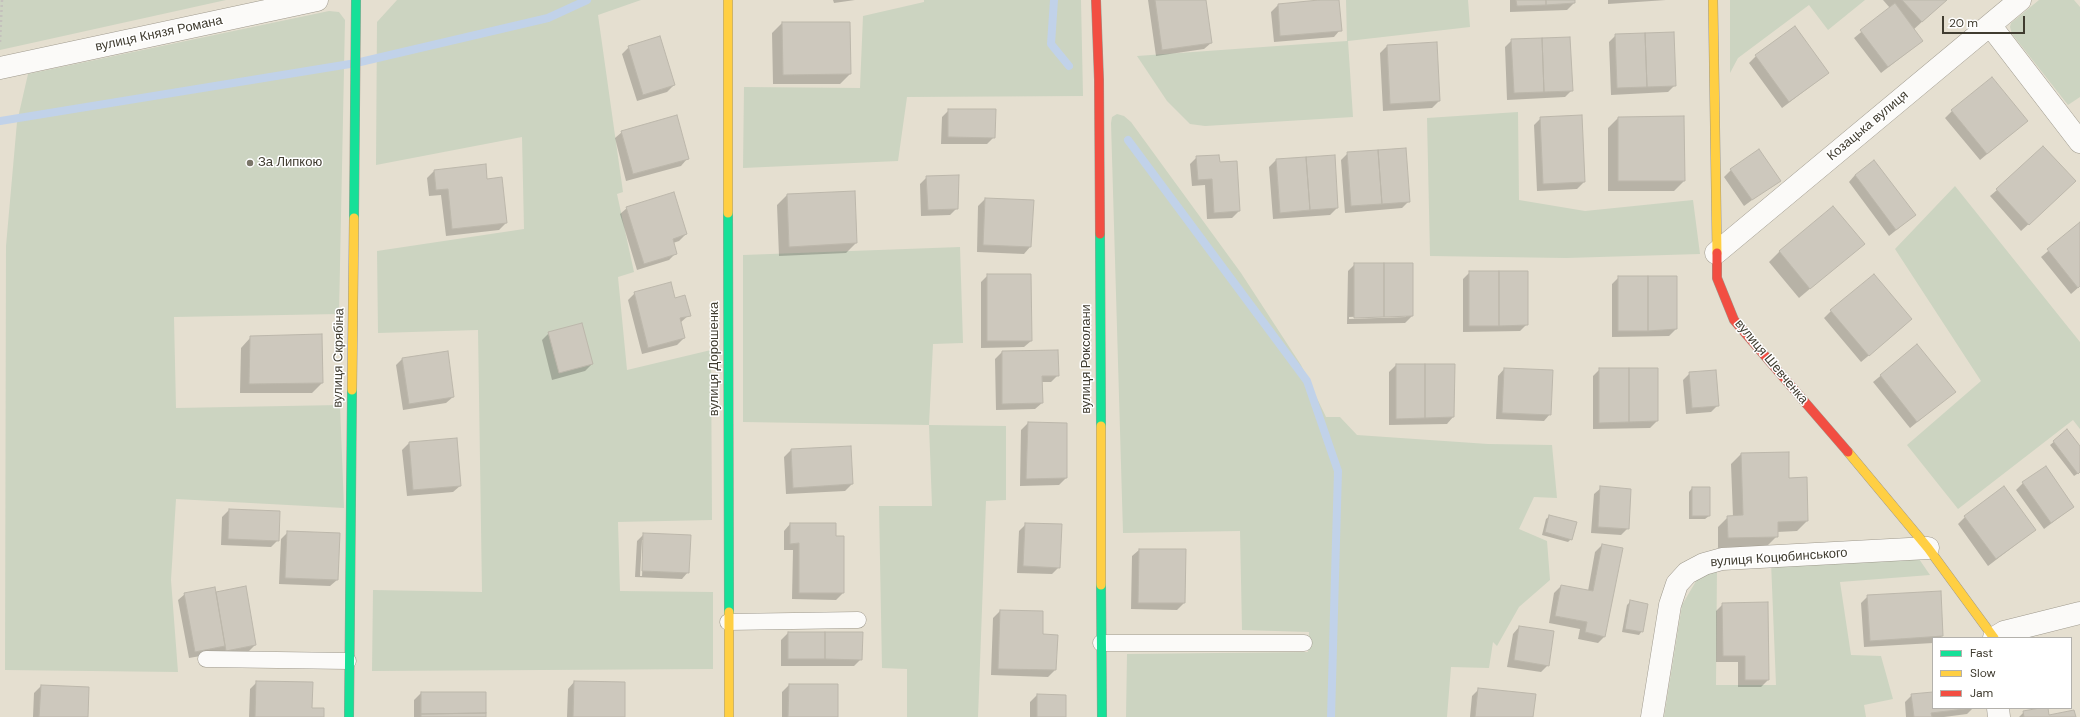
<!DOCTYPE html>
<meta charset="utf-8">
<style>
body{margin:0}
#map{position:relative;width:2080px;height:717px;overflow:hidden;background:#e5dfd0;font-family:"DM Sans",sans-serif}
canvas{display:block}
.legend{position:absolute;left:1932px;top:637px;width:140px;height:72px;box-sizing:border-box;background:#fff;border:1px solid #b3b1ac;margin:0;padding:5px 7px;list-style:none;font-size:12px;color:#403c30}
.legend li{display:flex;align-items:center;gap:8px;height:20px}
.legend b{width:20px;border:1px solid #b3b1ac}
.scale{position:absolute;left:1942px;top:16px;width:83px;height:18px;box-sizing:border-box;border:2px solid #403c30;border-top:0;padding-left:5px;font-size:12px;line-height:14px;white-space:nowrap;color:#403c30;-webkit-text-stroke:3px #fff;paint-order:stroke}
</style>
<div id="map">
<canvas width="2080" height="717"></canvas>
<ul class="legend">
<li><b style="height:5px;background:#16e098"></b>Fast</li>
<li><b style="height:5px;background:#ffcf43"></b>Slow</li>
<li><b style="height:5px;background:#f24e42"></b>Jam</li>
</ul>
<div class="scale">20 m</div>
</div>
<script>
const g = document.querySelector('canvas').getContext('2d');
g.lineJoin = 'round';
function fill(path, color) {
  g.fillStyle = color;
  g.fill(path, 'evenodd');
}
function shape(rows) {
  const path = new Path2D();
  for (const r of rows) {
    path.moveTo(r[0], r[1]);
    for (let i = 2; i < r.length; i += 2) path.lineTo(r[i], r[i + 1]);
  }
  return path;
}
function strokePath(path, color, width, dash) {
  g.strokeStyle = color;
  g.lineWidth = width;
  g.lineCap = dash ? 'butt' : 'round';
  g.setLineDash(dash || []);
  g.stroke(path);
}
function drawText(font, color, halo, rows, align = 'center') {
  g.font = font + ' "DM Sans",sans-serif';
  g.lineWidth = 3;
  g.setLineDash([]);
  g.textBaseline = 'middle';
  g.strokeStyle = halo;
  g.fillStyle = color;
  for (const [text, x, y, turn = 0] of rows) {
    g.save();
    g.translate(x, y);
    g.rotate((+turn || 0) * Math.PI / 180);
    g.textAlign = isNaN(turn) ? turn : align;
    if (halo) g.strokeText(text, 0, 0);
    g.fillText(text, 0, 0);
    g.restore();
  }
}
fill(shape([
 [0,0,226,0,0,50],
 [397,0,641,0,598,15,623,192,617,194,634,272,618,277,627,370,711,350,712,520,618,522,620,591,713,592,713,669,372,671,373,590,482,592,478,330,378,333,377,251,524,229,522,137,376,165,377,22],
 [924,0,1081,0,1083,96,907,97,898,161,743,168,744,87,860,88,863,16,924,2],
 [1346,0,1468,0,1470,27,1348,41,1353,117,1205,126,1190,124,1167,101,1137,56,1347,41],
 [1730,0,1865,0,1828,30,1809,5,1738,58,1730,73],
 [2039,0,2074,0,2080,7,2080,97,2068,105,2012,34,2010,27,2011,23],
 [329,11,339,12,345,20,339,314,174,317,176,408,340,405,344,508,176,499,171,580,178,672,5,670,6,246,17,122,28,74],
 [1518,112,1519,200,1585,211,1693,200,1700,254,1566,258,1430,256,1427,118],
 [1117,114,1124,116,1131,122,1241,273,1301,365,1326,417,1340,417,1357,435,1488,444,1552,445,1557,498,1534,497,1519,529,1547,541,1550,580,1519,607,1497,646,1493,642,1489,668,1451,667,1447,717,1126,717,1127,654,1308,652,1309,632,1242,630,1240,531,1123,533,1111,123,1112,117],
 [1955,186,2080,342,2080,429,2073,420,1958,509,1907,445,1981,381,1895,249],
 [960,247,963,343,933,344,929,425,1006,426,1006,500,986,501,978,717,907,717,907,669,882,668,879,506,932,506,929,425,743,422,743,255],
 [1917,556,1930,575,1840,582,1851,655,1881,656,1893,699,1864,705,1866,717,1664,717,1682,605,1699,576,1717,566,1716,685,1776,685,1771,562]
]), '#ccd4c1');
fill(shape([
 [833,0,855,0,834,3],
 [1148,0,1205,0,1211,43,1204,49,1156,56],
 [1338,0,1340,30,1334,37,1274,42,1271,12,1278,5],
 [1510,0,1574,0,1574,3,1567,10,1510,12],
 [1608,0,1666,0,1608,4],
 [1883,0,1946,0,1913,30,1922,41,1881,73,1854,38,1890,8],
 [782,23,850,74,840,84,773,84,772,33],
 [1616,35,1675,85,1668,92,1611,95,1609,42],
 [1512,40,1572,90,1565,97,1507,100,1505,47],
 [1387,46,1439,101,1432,108,1383,111,1380,53],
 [629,47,674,85,667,92,637,101,622,54],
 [1756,56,1828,73,1782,108,1749,63],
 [949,110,994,137,987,144,941,144,942,117],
 [1952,111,2027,121,1980,160,1945,118],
 [1541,118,1584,182,1577,189,1537,191,1534,125],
 [1618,118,1684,181,1674,191,1608,191,1608,128],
 [622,132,687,159,681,166,626,181,615,138],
 [1348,153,1409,201,1402,208,1345,213,1341,160],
 [1197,157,1239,211,1232,218,1207,219,1205,185,1192,186,1190,164],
 [1276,160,1337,208,1330,215,1273,219,1269,167],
 [1731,170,1779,180,1744,206,1724,177],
 [434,171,487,180,506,223,499,230,446,236,441,195,429,196,427,178],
 [1855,175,1915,215,1889,236,1849,182],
 [927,177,957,208,950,215,921,216,920,184],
 [2068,188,2021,231,1990,196,1997,190],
 [787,195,856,243,846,253,779,256,777,205],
 [985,199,1030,247,1024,254,977,252,978,206],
 [627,208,686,234,679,241,673,243,676,253,669,260,637,270,620,214],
 [2080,224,2080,286,2071,294,2041,257],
 [1863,244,1799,298,1769,262,1779,252],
 [1355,264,1412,316,1405,323,1347,324,1348,271],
 [1406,315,1406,317,1349,319,1349,317],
 [1470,272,1527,324,1520,331,1463,332,1463,279],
 [988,275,1031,341,1024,347,981,348,981,282],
 [1619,277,1676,329,1669,336,1612,337,1612,284],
 [635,293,674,299,689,315,680,323,684,338,677,345,642,354,628,300],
 [1831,311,1904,326,1861,362,1824,318],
 [549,333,592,364,585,371,552,380,542,340],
 [251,337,322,383,312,393,240,393,241,348],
 [1917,346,1954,392,1910,428,1873,382],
 [1057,351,1058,375,1051,382,1042,382,1042,403,1035,409,996,410,995,359,1002,352],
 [403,358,453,397,446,403,403,410,396,365],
 [1396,365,1454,365,1453,417,1447,424,1389,425,1389,372],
 [1504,369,1550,414,1544,421,1496,419,1498,376],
 [1600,369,1657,421,1650,428,1593,429,1593,376],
 [1690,373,1718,405,1711,412,1686,414,1683,380],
 [1028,423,1066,478,1059,485,1020,486,1021,430],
 [2067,431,2080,448,2080,472,2074,476,2050,445],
 [409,443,460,486,453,492,407,496,402,450],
 [791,450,852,484,845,491,786,494,784,457],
 [1741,454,1788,479,1806,478,1807,521,1797,531,1777,532,1777,536,1767,546,1718,548,1718,527,1728,517,1733,517,1731,464],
 [2023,483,2073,507,2044,529,2016,490],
 [1601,488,1628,528,1621,535,1591,533,1594,494],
 [1692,488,1709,516,1705,519,1689,519,1689,492],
 [229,510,278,540,271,547,221,545,222,517],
 [1550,516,1571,539,1568,542,1542,535,1546,519],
 [1965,517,2035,530,1988,566,1958,524],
 [790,524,835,537,843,593,836,600,792,599,793,550,784,550,784,531],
 [1026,524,1059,567,1052,574,1017,573,1019,531],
 [288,532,337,580,330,586,279,584,281,539],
 [644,534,688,572,682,579,635,577,637,541],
 [642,540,644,540,642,576,640,576],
 [1602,545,1605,636,1598,643,1578,639,1580,629,1549,623,1554,593,1561,586,1588,591,1595,552],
 [1139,550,1185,550,1184,603,1177,610,1131,609,1132,556],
 [245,587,255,645,248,652,218,653,189,658,178,600,185,594,215,593],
 [1868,596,1942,636,1940,638,1933,638,1933,643,1864,647,1861,603],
 [1630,602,1642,631,1639,635,1622,632,1627,605],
 [1723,604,1768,680,1761,687,1738,687,1738,662,1716,662,1716,611],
 [1000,611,1042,635,1055,670,1048,677,991,675,993,618],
 [1519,627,1548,665,1541,672,1507,667,1513,634],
 [788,633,861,659,854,666,781,666,781,640],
 [257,682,323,717,249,717,250,689],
 [574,682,624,717,567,717,568,689],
 [789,685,837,717,782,717,782,692],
 [41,686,88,688,87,717,33,717,34,693],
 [1479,689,1532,717,1470,717,1472,696],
 [421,693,486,717,414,717,414,700],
 [1933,693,1933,708,1973,708,1967,714,1944,717,1906,717,1905,702,1912,695],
 [1037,695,1065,717,1030,717,1030,702],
 [2046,708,2048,716,2075,717,2019,717,2024,712]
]), '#0003');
strokePath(shape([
 [1054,0,1051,44,1069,66],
 [0,121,356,63,548,18,587,0],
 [1128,140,1307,381,1338,471,1331,717]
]), '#c1d2e9', 8);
const building = shape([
 [1155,0,1206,0,1212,43,1162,50,1155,0],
 [1319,0,1339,0,1342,31,1280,36,1278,4,1319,0],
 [1516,0,1546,0,1546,5,1517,6,1516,0],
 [1546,0,1575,0,1575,3,1546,5,1546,0],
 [1902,0,1947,0,1922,22,1902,0],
 [1895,3,1923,41,1888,67,1860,30,1895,3],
 [782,22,850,22,851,74,783,75,782,22],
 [1795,26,1829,73,1789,102,1755,55,1795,26],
 [1674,32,1676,86,1647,87,1645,33,1674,32],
 [1645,33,1647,87,1617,88,1615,34,1645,33],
 [660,36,675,85,643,95,628,46,660,36],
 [1570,37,1573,91,1544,92,1542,38,1570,37],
 [1542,38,1544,92,1514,93,1511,39,1542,38],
 [1437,42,1440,101,1390,104,1387,45,1437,42],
 [1992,77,2028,121,1987,154,1951,110,1992,77],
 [948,109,996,109,995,138,948,137,948,109],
 [677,115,689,159,633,174,621,131,677,115],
 [1582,115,1585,182,1543,184,1540,117,1582,115],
 [1684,116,1685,181,1618,181,1618,117,1684,116],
 [2043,146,2076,181,2029,225,1996,189,2043,146],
 [1406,148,1410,202,1382,204,1378,150,1406,148],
 [1759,149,1781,181,1752,200,1730,169,1759,149],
 [1378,150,1382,204,1351,206,1347,152,1378,150],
 [1219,155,1220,162,1237,161,1240,211,1214,213,1212,179,1198,180,1196,156,1219,155],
 [1335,155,1338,208,1310,210,1306,157,1335,155],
 [1306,157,1310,210,1280,213,1276,159,1306,157],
 [1874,160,1916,215,1896,230,1855,175,1874,160],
 [486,164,487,179,502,177,507,223,452,229,448,189,436,190,434,170,486,164],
 [959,175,958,209,928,210,926,176,959,175],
 [855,191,857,243,789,247,787,194,855,191],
 [674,192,687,234,673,239,677,254,644,264,626,207,674,192],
 [985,198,1034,200,1031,247,983,245,985,198],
 [1833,206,1865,244,1810,289,1779,251,1833,206],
 [2080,222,2080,286,2078,288,2047,249,2080,222],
 [1354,263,1384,263,1384,317,1354,318,1354,263],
 [1384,263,1413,263,1413,316,1384,317,1384,263],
 [1469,271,1499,271,1499,326,1469,326,1469,271],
 [1499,271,1528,271,1528,325,1499,326,1499,271],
 [987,274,1031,274,1032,341,987,341,987,274],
 [1874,274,1912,319,1869,356,1830,310,1874,274],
 [1618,276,1648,276,1648,331,1618,331,1618,276],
 [1648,276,1677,276,1677,329,1648,331,1648,276],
 [671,282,675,298,685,295,691,316,680,318,685,338,648,348,634,292,671,282],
 [582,323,593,364,559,373,548,332,582,323],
 [322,334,323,383,249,384,250,336,322,334],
 [1917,344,1956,392,1917,422,1880,375,1917,344],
 [1058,350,1059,376,1042,376,1043,403,1002,404,1002,351,1058,350],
 [448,351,454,397,409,404,402,358,448,351],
 [1396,364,1425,364,1425,418,1396,419,1396,364],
 [1425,364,1455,364,1454,417,1425,418,1425,364],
 [1504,368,1553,370,1551,415,1502,413,1504,368],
 [1599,368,1629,368,1629,422,1599,423,1599,368],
 [1629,368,1658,368,1658,421,1629,422,1629,368],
 [1716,370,1719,406,1692,408,1689,372,1716,370],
 [1028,422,1067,423,1067,478,1026,479,1028,422],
 [2067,429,2080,446,2080,472,2078,474,2053,441,2067,429],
 [457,438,461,486,413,490,409,442,457,438],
 [851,446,853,484,793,488,791,449,851,446],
 [1789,452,1789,478,1807,477,1808,521,1778,522,1778,537,1728,538,1727,516,1743,515,1741,453,1789,452],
 [2046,466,2074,507,2051,523,2022,482,2046,466],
 [1600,486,1631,489,1629,529,1598,527,1600,486],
 [2004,486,2036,530,1996,559,1964,516,2004,486],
 [1692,487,1710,487,1710,516,1692,516,1692,487],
 [229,509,280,511,279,541,228,539,229,509],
 [1549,515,1577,522,1572,540,1545,532,1549,515],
 [790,523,836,523,836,536,844,536,844,593,799,593,799,543,790,544,790,523],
 [1025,523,1062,524,1060,568,1023,566,1025,523],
 [287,531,340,533,338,580,285,578,287,531],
 [643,533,691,535,689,573,642,571,643,533],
 [1602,544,1623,548,1605,637,1585,632,1587,622,1555,616,1561,585,1593,591,1602,544],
 [1139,549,1186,549,1185,603,1138,603,1139,549],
 [246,586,256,645,226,651,216,592,246,586],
 [215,587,225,646,195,652,184,593,215,587],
 [1941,591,1943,636,1870,641,1867,595,1941,591],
 [1630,600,1648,604,1643,632,1625,629,1630,600],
 [1768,602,1769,680,1745,680,1745,656,1723,656,1722,603,1768,602],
 [1000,610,1043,611,1043,634,1058,635,1056,670,998,669,1000,610],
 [1519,626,1554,631,1549,666,1514,660,1519,626],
 [788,632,825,632,825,659,788,659,788,632],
 [825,632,863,632,862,660,825,659,825,632],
 [256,681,313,682,312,708,324,708,324,717,255,717,256,681],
 [574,681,625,682,625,717,573,717,574,681],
 [789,684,838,684,838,717,788,717,789,684],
 [41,685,89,687,88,717,39,717,41,685],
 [1478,688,1536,694,1533,717,1475,717,1478,688],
 [421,692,486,692,486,713,421,714,421,692],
 [1933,692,1933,708,1973,708,1931,713,1932,717,1914,717,1911,694,1933,692],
 [1037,694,1066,695,1066,717,1037,717,1037,694],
 [2040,708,2048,708,2049,715,2074,710,2076,717,2024,717,2023,711,2040,708],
 [486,713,486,717,421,717,421,714,486,713]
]);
fill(building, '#cdc8bd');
strokePath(building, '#bcb7ab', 1);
const lane = shape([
 [728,622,858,620],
 [1101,643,1304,643],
 [206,659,348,661]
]);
const street = shape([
 [1990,25,2080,142],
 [0,68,317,0],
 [1716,253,2020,0],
 [1994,638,2004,632,2080,613],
 [1998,708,1999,717],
 [1652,717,1670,605,1677,584,1687,573,1704,564,1722,559,1928,548]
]);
const fast = shape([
 [728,213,729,612],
 [354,218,356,0],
 [1100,234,1101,426],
 [1101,585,1102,717],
 [349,717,352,390]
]);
const slow = shape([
 [728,0,728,213],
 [1713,0,1717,253],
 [352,390,354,218],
 [1101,426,1101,585],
 [1848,452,1928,548,1994,638],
 [729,612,729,717]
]);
const jam = shape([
 [1096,0,1099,80,1100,234],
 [1717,253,1717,278,1734,320,1848,452]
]);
strokePath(lane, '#9e998d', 17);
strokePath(street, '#9e998d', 23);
strokePath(fast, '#9e998d', 10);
strokePath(slow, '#9e998d', 10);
strokePath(jam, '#9e998d', 10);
strokePath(shape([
 [0,42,2,0]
]), '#c4c1bc', 2.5, [2, 3]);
strokePath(lane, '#fbfaf8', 16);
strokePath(street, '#fbfaf8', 22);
strokePath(fast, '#16e098', 9);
strokePath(slow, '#ffcf43', 9);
strokePath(jam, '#f24e42', 9);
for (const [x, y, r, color] of [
 [250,163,4,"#7a7568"]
]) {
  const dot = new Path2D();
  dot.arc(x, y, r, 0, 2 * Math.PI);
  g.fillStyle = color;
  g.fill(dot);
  strokePath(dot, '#fff', 1.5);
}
drawText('13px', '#403c30', '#fff', [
 ["вулиця Князя Романа",159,34,-12],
 ["Козацька вулиця",1868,126,-40],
 ["вулиця Скрябіна",339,358,-89],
 ["вулиця Дорошенка",715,359,-90],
 ["вулиця Роксолани",1087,359,-90],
 ["вулиця Шевченка",1771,362,50],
 ["вулиця Коцюбинського",1779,558,-4]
]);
drawText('13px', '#403c30', '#fff', [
 ["За Липкою",258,163]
], 'left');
</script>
